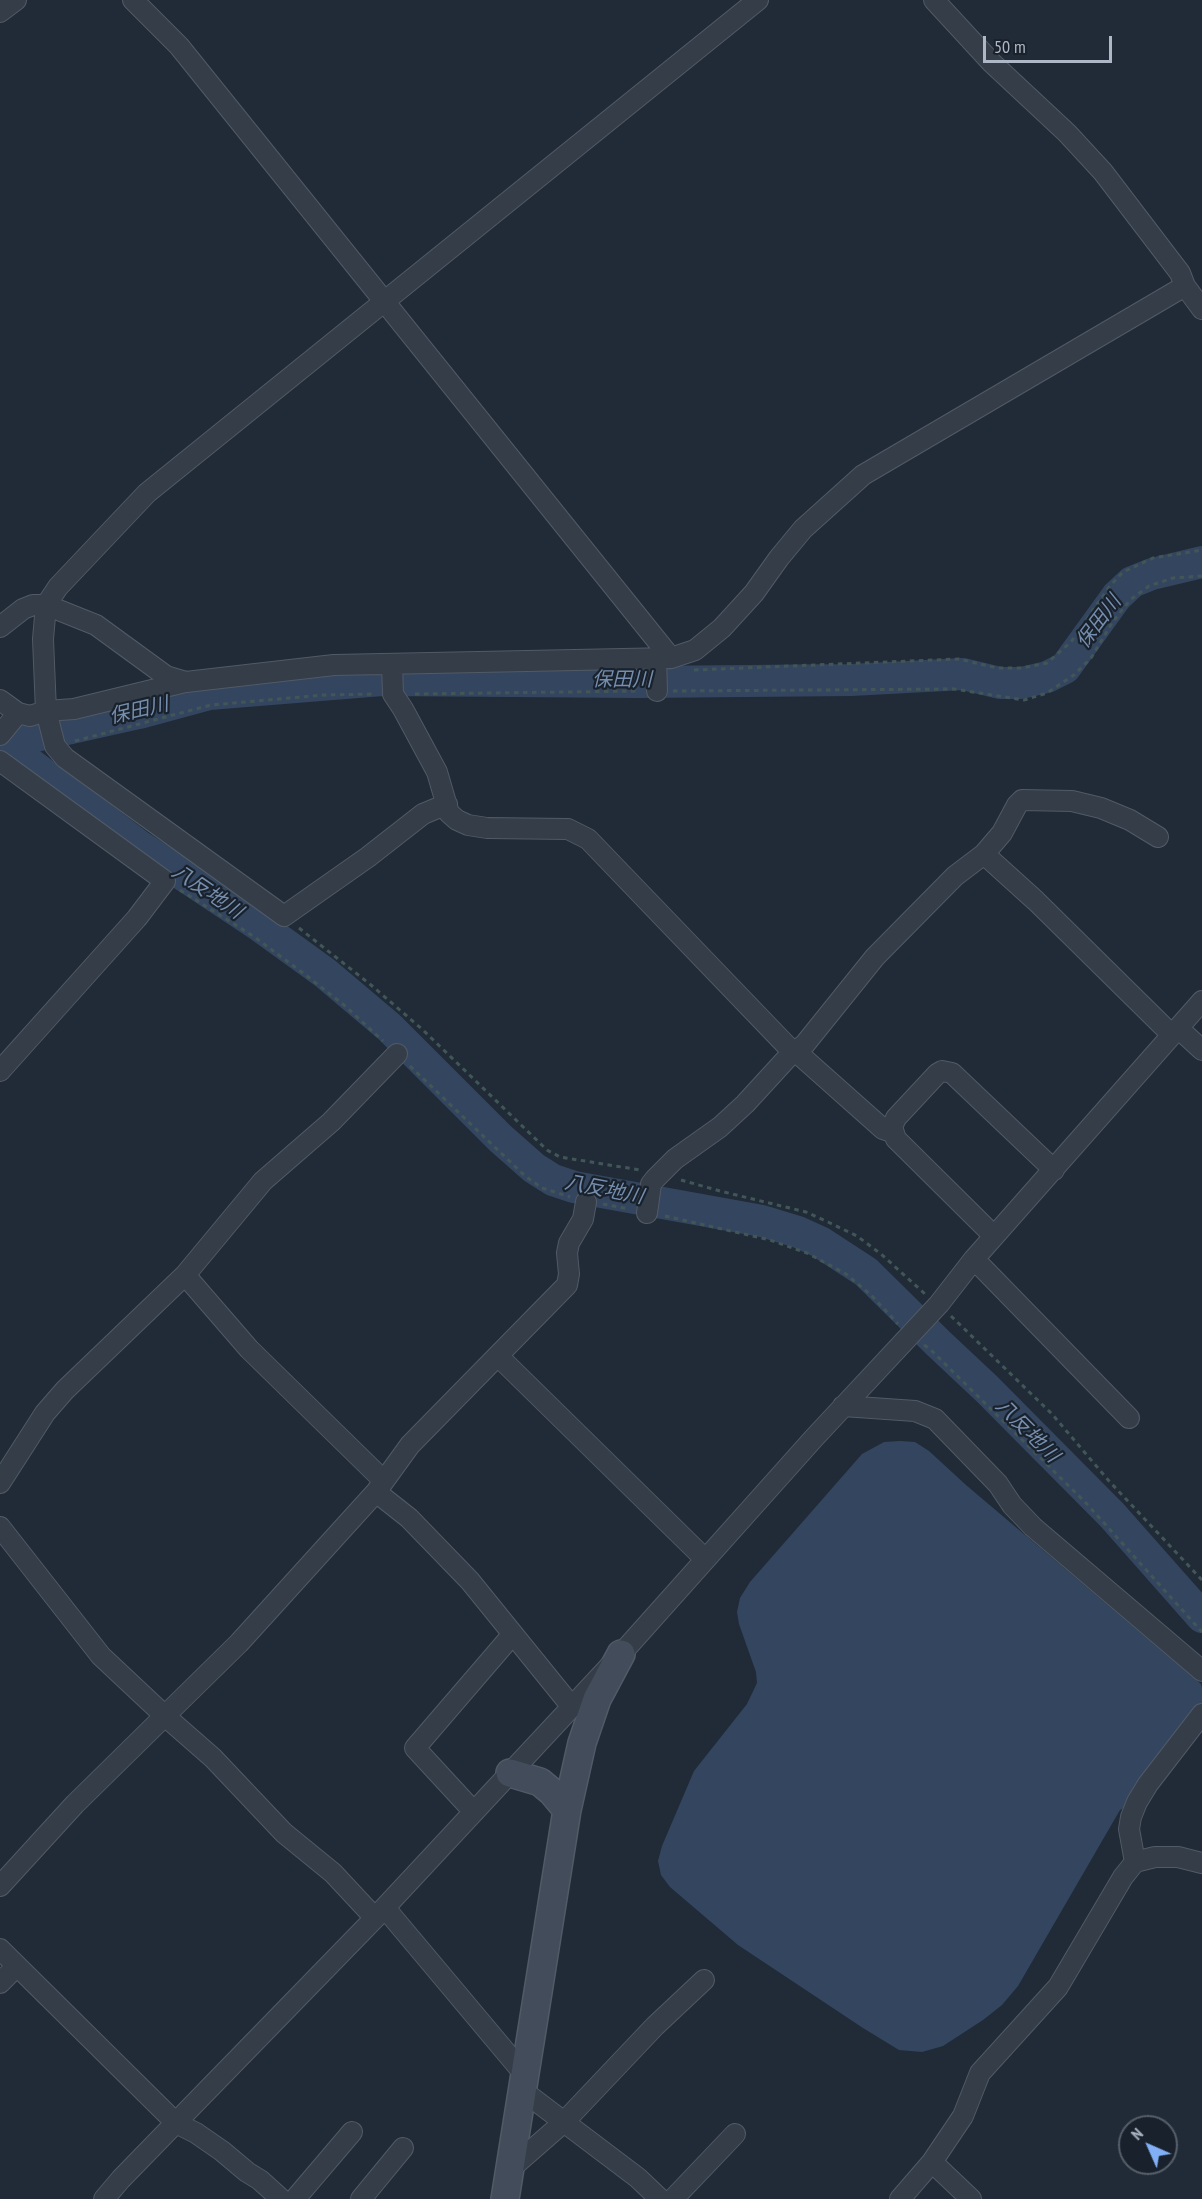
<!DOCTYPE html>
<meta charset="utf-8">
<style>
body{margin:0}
#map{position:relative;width:1202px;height:2199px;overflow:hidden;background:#202b37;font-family:"PT Sans Narrow",sans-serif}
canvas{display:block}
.north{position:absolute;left:1118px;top:2115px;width:60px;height:60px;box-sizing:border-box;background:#19222c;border:2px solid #555e69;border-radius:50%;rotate:315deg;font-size:16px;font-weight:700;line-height:24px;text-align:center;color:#aeb7c5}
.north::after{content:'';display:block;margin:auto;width:21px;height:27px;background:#81b0f7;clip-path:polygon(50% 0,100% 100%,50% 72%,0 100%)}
.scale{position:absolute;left:983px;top:36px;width:129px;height:27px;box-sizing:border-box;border:3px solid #aeb7c5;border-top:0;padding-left:8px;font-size:18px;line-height:21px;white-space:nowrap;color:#aeb7c5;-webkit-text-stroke:4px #19222c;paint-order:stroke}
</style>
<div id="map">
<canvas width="1202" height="2199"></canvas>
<div class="north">N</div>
<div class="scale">50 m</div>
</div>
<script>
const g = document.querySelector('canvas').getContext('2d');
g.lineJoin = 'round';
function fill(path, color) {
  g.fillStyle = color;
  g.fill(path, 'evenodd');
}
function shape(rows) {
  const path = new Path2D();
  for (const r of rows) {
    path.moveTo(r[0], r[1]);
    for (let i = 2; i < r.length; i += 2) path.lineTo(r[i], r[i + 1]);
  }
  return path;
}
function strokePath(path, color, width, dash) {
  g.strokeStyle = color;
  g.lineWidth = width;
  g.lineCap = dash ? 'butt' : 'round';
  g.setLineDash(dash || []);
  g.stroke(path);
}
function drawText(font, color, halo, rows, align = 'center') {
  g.font = font + ' "PT Sans Narrow","Noto Sans JP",sans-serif';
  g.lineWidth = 4.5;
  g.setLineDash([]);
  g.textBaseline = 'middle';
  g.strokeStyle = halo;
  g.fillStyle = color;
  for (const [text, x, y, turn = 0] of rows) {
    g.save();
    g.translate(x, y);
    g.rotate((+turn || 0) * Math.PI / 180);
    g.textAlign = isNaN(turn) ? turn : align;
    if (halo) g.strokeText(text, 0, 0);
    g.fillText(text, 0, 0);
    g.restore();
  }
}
fill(shape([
 [900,1441,915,1442,929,1451,966,1485,1201,1684,1202,1688,1202,1704,1131,1798,1129,1805,1120,1810,1018,1986,1002,2005,983,2020,943,2046,922,2052,899,2050,863,2028,738,1945,670,1887,661,1875,658,1861,662,1846,694,1771,747,1704,757,1683,756,1672,739,1624,737,1612,740,1598,750,1582,862,1454,884,1442]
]), '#34465f');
strokePath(shape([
 [0,734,18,740,139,713,209,694,382,680,640,682,851,680,963,674,1000,683,1021,683,1047,677,1065,668,1117,596,1132,582,1152,574,1202,562],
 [0,741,138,845,260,926,325,973,389,1027,500,1138,534,1168,553,1180,574,1187,762,1221,798,1232,820,1242,866,1272,938,1343,987,1389,1112,1515,1202,1617]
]), '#34465f', 32);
const street = shape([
 [133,0,179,46,671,658,695,650,722,628,754,593,779,558,803,529,863,475,1185,286,1180,273,1103,172,1067,133,992,63,934,0],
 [0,12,16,0],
 [1185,286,1202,309],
 [0,627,23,609,33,605,46,605,43,639,46,711,74,709,185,682],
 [656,658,657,691],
 [671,658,334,665,186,682,166,676,96,625,46,605,58,587,147,493,758,0],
 [392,664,393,694,403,709,437,772,449,813,457,820,468,825,487,828,568,829,588,839,789,1048,802,1057,883,1129,892,1132],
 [0,700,18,713,30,716,46,711,55,746,65,758,284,916,368,857,423,814,447,804],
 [0,735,18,713],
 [0,761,165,881,137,918,0,1071],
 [984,854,1036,901,1172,1035],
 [1178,1028,1202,1050],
 [647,1213,651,1184,655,1179,675,1159,720,1127,745,1104,789,1056,805,1044,875,957,955,876,984,854,1002,833,1017,805,1022,800,1072,801,1101,808,1130,820,1158,837],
 [994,1236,896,1139,892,1127,896,1118,937,1074,942,1071,952,1073,1054,1170],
 [974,1259,1129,1418],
 [185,1275,249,1349,384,1481],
 [498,1356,705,1559],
 [843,1406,915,1411,935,1419,998,1484,1012,1505,1033,1527,1202,1671],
 [0,1483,45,1413,65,1390,185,1275,263,1181,331,1122,397,1054],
 [376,1492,409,1518,470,1581,572,1707],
 [0,1527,101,1656,165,1716,213,1758,284,1833,333,1873,375,1918],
 [474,1812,415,1748,513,1634],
 [1135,1862,1129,1829,1131,1817,1137,1802,1148,1784,1202,1714],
 [0,1886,75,1804,239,1643,376,1492,410,1445,567,1285,569,1274,567,1253,569,1243,583,1219,586,1202],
 [385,1908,525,2075],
 [0,1949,176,2123,196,2133,222,2151,247,2172,260,2180,281,2199],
 [0,1983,17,1966],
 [523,2091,638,2178,660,2199],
 [932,2162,971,2199],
 [509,2170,564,2122,655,2026,704,1980],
 [104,2199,121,2179,375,1918,621,1654,814,1438,939,1304,974,1259,1202,1001],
 [295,2199,352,2132],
 [361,2199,403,2148],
 [673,2199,735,2134],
 [900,2199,932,2162,963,2116,980,2073,1058,1987,1123,1877,1135,1862,1155,1857,1178,1857,1202,1863]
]);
const secondary = shape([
 [510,1773,540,1782,552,1792,567,1810],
 [505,2199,567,1810,582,1743,597,1699,621,1654]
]);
strokePath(street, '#515a66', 22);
strokePath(secondary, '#515a66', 30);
strokePath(shape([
 [694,670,959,659,997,668,1022,668,1047,663,1071,642,1109,587,1123,572,1153,558,1202,550],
 [673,691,954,689,1024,700,1047,693,1074,675,1091,658,1112,623,1130,600,1149,586,1173,578,1202,576],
 [415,694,639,691],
 [75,741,211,705,324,695,375,694],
 [180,890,253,936,303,973,344,1005,383,1041],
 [299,928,371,985,423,1030,547,1150,560,1157,640,1170],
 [410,1066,525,1176,542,1188,570,1197],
 [681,1180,720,1191,806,1212,828,1222,857,1236,881,1254,925,1294],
 [603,1204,629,1209],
 [665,1216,770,1240,807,1253,846,1274,871,1295,898,1324],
 [951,1316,1052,1414,1109,1481,1202,1580],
 [924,1345,930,1349,1086,1503,1202,1632]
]), '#425658', 3, [4.5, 4.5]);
strokePath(street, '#343d48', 20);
strokePath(secondary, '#424c5b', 27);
drawText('italic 20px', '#768ead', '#19222c', [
 ["保田川",1099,622,-53],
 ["保田川",622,680],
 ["保田川",139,711,-13],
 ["八反地川",207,892,34],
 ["八反地川",604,1190,11],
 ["八反地川",1027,1431,45]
]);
</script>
